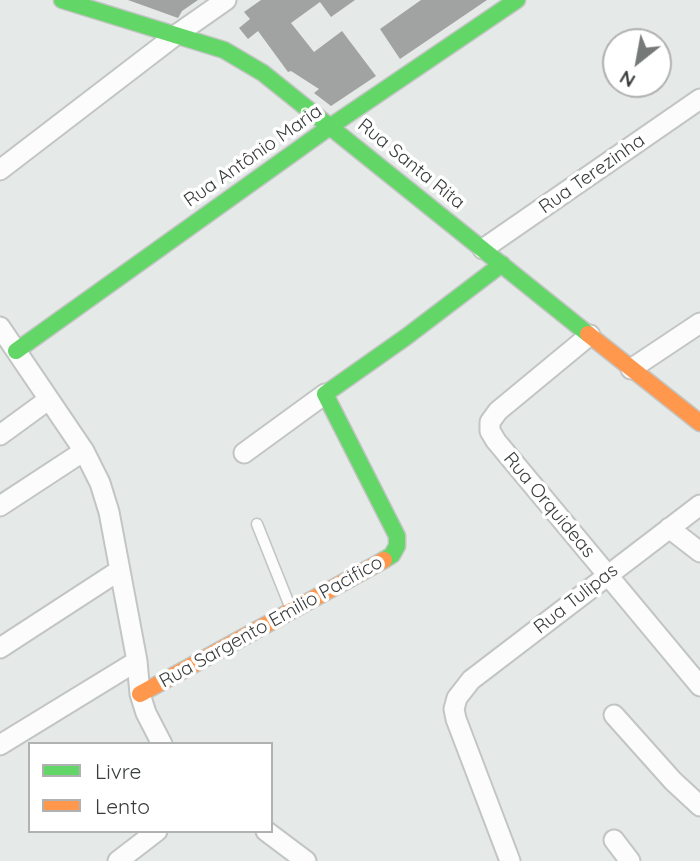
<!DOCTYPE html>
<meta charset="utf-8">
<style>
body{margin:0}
#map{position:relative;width:700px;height:861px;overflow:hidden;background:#e5e9e7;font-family:Quicksand,sans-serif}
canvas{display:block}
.legend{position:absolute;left:28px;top:742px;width:245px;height:91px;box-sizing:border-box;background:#fff;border:2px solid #b0b1b1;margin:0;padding:9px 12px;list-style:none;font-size:21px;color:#393c3b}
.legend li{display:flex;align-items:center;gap:14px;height:35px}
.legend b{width:35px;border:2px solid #b0b1b1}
.north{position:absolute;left:602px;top:28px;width:70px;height:70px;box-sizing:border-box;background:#fff;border:2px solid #b0b1b1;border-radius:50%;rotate:211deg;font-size:19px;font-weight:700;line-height:28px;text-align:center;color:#393c3b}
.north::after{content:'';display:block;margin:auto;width:24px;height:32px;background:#757977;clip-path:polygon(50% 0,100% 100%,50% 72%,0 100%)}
</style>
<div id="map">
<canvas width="700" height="861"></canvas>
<ul class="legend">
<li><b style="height:9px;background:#63d668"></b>Livre</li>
<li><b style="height:9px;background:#ff974d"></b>Lento</li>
</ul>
<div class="north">N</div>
</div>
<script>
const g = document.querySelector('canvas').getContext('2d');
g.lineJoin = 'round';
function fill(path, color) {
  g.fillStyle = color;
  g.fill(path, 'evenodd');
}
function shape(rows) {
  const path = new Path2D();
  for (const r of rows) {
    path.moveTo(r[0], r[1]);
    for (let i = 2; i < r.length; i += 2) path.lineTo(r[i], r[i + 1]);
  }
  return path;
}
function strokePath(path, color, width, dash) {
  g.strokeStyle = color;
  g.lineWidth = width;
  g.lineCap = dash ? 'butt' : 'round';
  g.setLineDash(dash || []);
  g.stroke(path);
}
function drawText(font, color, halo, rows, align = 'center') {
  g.font = font + ' Quicksand,sans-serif';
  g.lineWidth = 7;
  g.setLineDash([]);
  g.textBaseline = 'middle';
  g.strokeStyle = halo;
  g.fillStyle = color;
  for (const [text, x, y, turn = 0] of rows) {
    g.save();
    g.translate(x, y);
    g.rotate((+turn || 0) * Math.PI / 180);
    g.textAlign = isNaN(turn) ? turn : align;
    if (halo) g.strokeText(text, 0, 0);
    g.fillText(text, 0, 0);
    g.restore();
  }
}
fill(shape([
 [128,0,198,0,182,11,178,18],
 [261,0,355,0,331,17,320,2,291,23,314,52,342,31,376,76,331,106,314,93,319,89,291,71,288,72,258,31,248,39,239,28,250,19,244,12],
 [421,0,487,0,400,59,380,29]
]), '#a0a3a1');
const lane = shape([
 [257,524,291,609]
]);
const street = shape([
 [0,170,176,35,226,0],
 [483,249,700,99],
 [0,327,84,451,100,483,109,512,137,661,140,694,146,713,162,744],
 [590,335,498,411,490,422,490,431,496,441,700,686],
 [631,369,700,323],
 [0,435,48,400],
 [244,453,325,394],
 [0,506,84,451],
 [669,528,700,552],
 [0,648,120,570],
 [614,715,673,781,700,806],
 [0,745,137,661],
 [266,831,306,861],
 [614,840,630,861],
 [118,861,157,831],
 [510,861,456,719,454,709,457,698,471,680,700,505]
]);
const fast = shape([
 [62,0,224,50,263,73,588,334],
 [16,351,331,126,517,0],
 [384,560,392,555,397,546,397,536,325,394,406,337,502,264]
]);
const slow = shape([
 [588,334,700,423],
 [140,694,384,560]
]);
strokePath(lane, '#c2c5c3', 13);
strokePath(street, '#c2c5c3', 23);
strokePath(fast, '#c2c5c3', 19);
strokePath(slow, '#c2c5c3', 19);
strokePath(lane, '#fbfcfb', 10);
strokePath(street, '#fbfcfb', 19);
strokePath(fast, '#63d668', 16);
strokePath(slow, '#ff974d', 16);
drawText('19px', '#393c3b', '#fff', [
 ["Rua Antônio Maria",253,156,-35],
 ["Rua Santa Rita",411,164,39],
 ["Rua Terezinha",592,174,-35],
 ["Rua Orquideas",549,505,50],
 ["Rua Tulipas",576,599,-38],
 ["Rua Sargento Emilio Pacifico",271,622,-29]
]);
</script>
